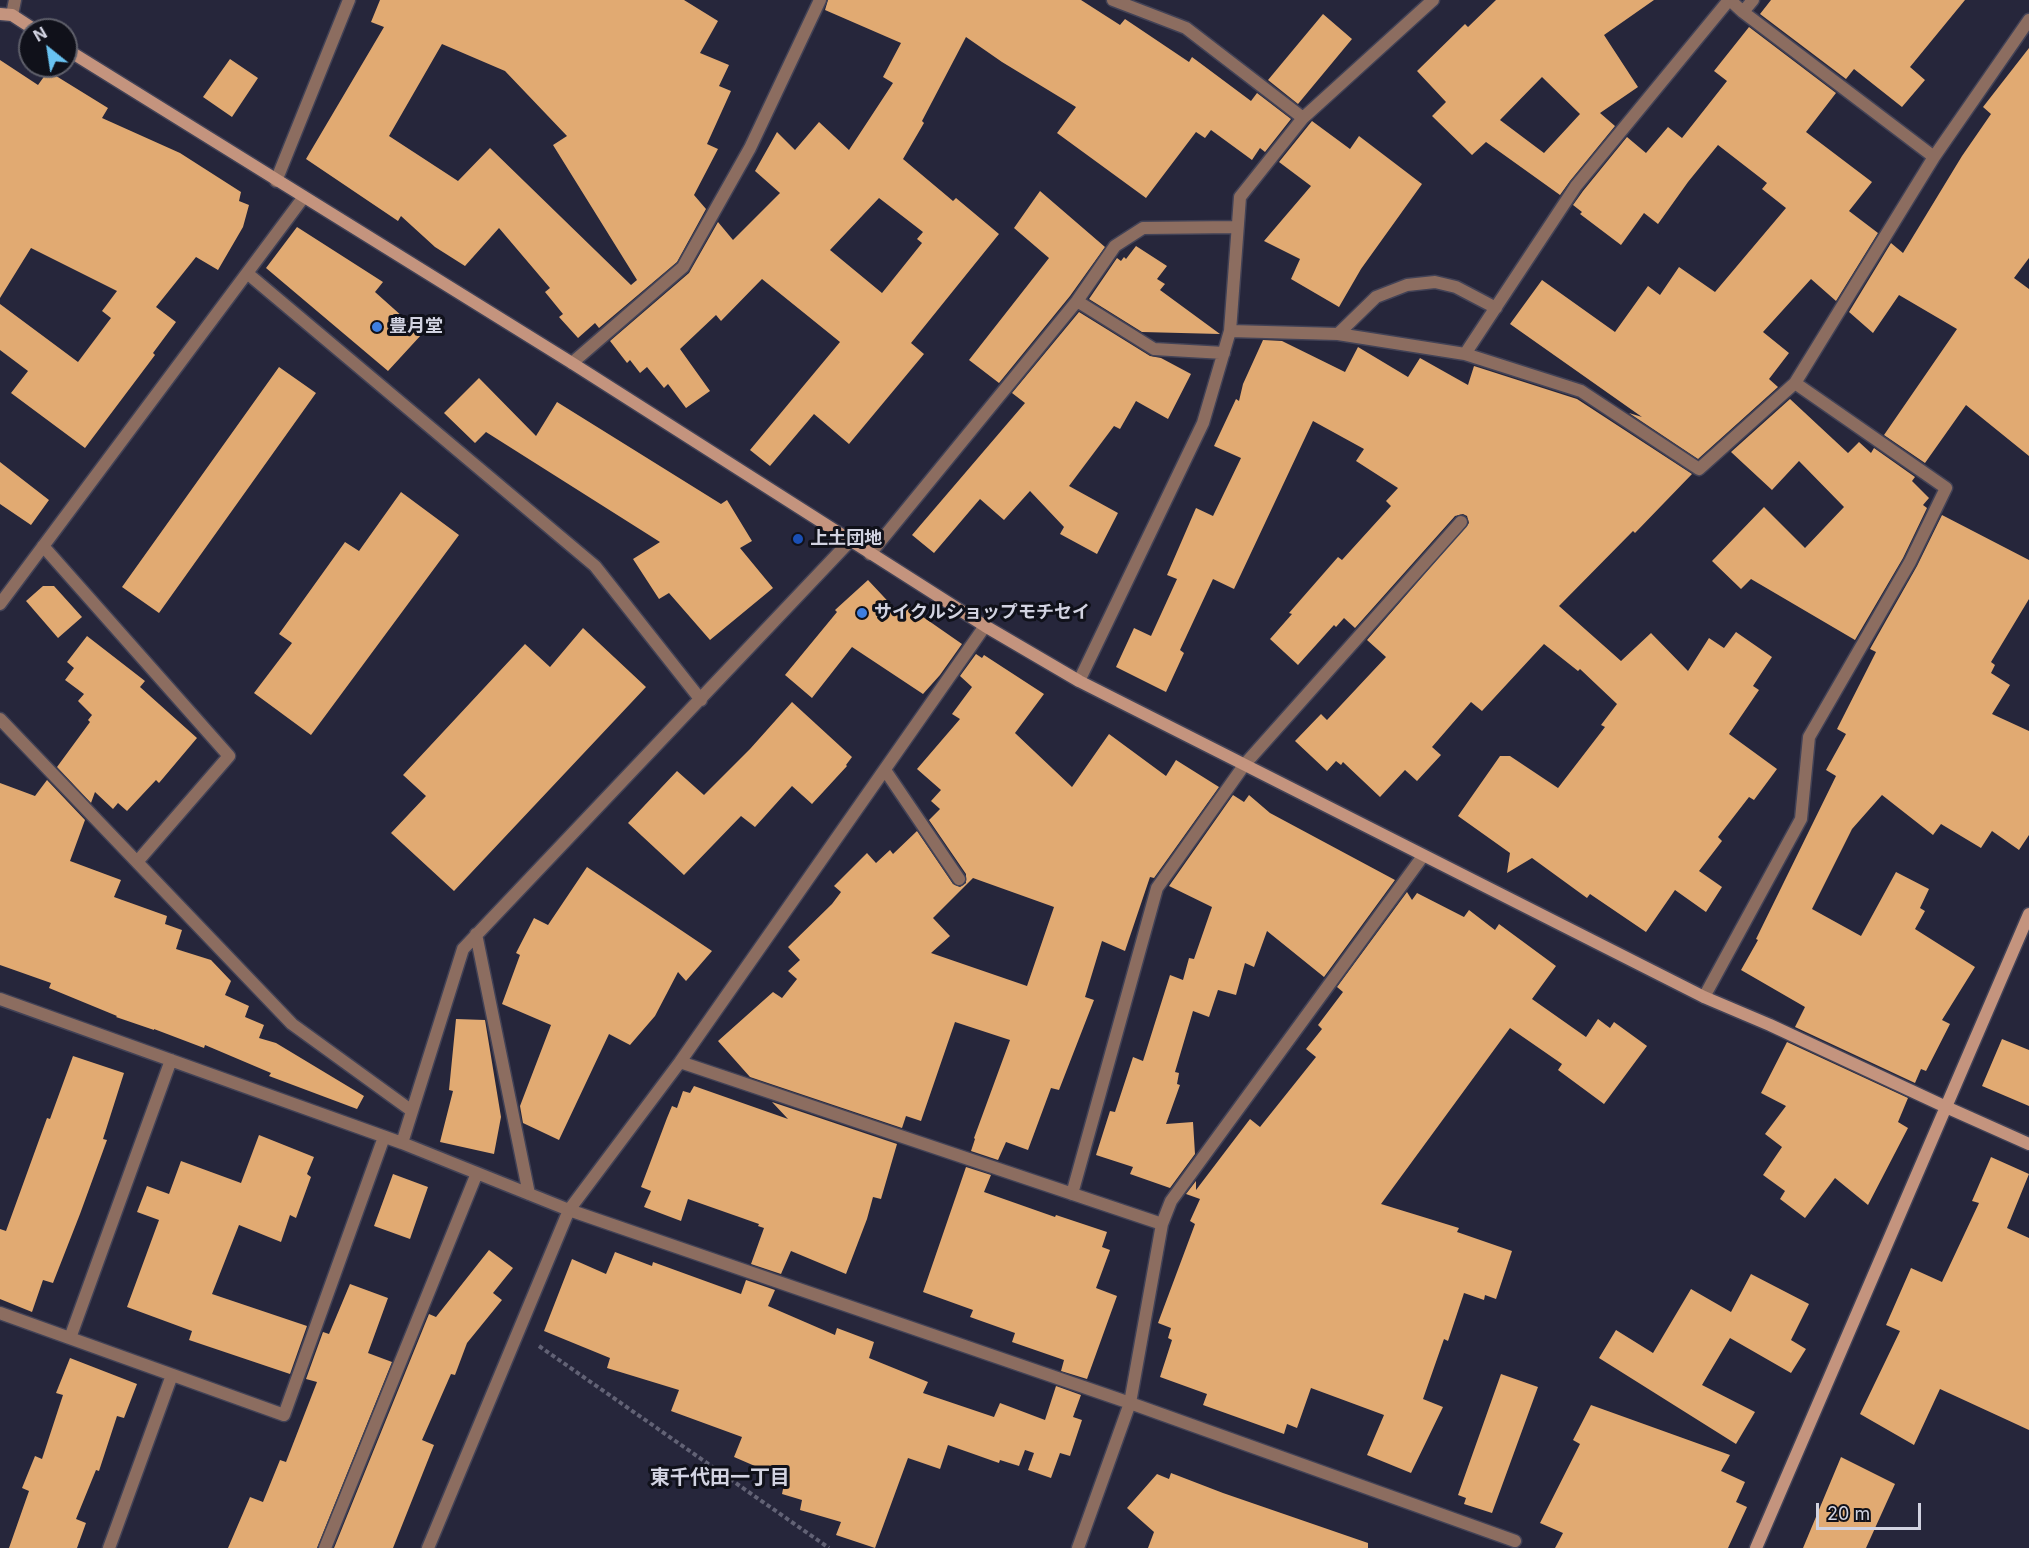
<!DOCTYPE html>
<meta charset="utf-8">
<style>
body{margin:0}
#map{position:relative;width:2029px;height:1548px;overflow:hidden;background:#26263b;font-family:Inter,sans-serif}
canvas{display:block}
.north{position:absolute;left:18px;top:18px;width:60px;height:60px;box-sizing:border-box;background:#10111a;border:2px solid #5e5f6a;border-radius:50%;rotate:330deg;font-size:16px;font-weight:700;line-height:24px;text-align:center;color:#d2d3e1}
.north::after{content:'';display:block;margin:auto;width:21px;height:27px;background:#69c3f1;clip-path:polygon(50% 0,100% 100%,50% 72%,0 100%)}
.scale{position:absolute;left:1816px;top:1503px;width:105px;height:27px;box-sizing:border-box;border:3px solid #d2d3e1;border-top:0;padding-left:8px;font-size:18px;line-height:21px;white-space:nowrap;color:#d2d3e1;-webkit-text-stroke:4px #10111a;paint-order:stroke}
</style>
<div id="map">
<canvas width="2029" height="1548"></canvas>
<div class="north">N</div>
<div class="scale">20 m</div>
</div>
<script>
const g = document.querySelector('canvas').getContext('2d');
g.lineJoin = 'round';
function fill(path, color) {
  g.fillStyle = color;
  g.fill(path, 'evenodd');
}
function shape(rows) {
  const path = new Path2D();
  for (const r of rows) {
    path.moveTo(r[0], r[1]);
    for (let i = 2; i < r.length; i += 2) path.lineTo(r[i], r[i + 1]);
  }
  return path;
}
function strokePath(path, color, width, dash) {
  g.strokeStyle = color;
  g.lineWidth = width;
  g.lineCap = dash ? 'butt' : 'round';
  g.setLineDash(dash || []);
  g.stroke(path);
}
function drawText(font, color, halo, rows, align = 'center') {
  g.font = font + ' Inter,"Noto Sans JP",sans-serif';
  g.lineWidth = 6;
  g.setLineDash([]);
  g.textBaseline = 'middle';
  g.strokeStyle = halo;
  g.fillStyle = color;
  for (const [text, x, y, turn = 0] of rows) {
    g.save();
    g.translate(x, y);
    g.rotate((+turn || 0) * Math.PI / 180);
    g.textAlign = isNaN(turn) ? turn : align;
    if (halo) g.strokeText(text, 0, 0);
    g.fillText(text, 0, 0);
    g.restore();
  }
}
fill(shape([
 [380,0,684,0,718,21,700,53,729,65,719,86,731,91,707,144,718,149,694,195,706,209,677,262,599,328,595,323,578,338,559,317,563,314,545,292,550,288,499,228,465,266,435,247,401,216,398,221,306,159,384,27,371,22],
 [442,44,505,71,567,136,553,145,637,280,631,285,490,148,458,181,389,136],
 [828,0,1081,0,1120,25,1125,19,1189,62,1192,57,1251,101,1257,93,1291,119,1265,152,1260,148,1252,160,1211,130,1205,138,1196,132,1146,198,1057,133,1076,107,1002,62,966,37,922,121,924,123,903,159,953,201,956,198,999,234,911,343,924,354,849,444,814,414,770,466,750,450,840,342,762,279,721,321,716,315,680,349,710,391,686,408,668,384,664,388,647,367,640,373,630,360,627,363,610,341,689,273,718,222,733,240,780,193,755,171,777,132,795,150,819,122,849,150,893,83,883,77,901,43,825,10],
 [879,198,923,232,917,239,922,243,882,293,830,250],
 [1496,0,1654,0,1604,35,1638,87,1600,113,1615,126,1570,181,1560,195,1486,142,1472,155,1432,116,1446,102,1417,71,1465,24,1468,27],
 [1542,77,1580,114,1544,153,1500,120],
 [1771,0,1965,0,1910,67,1925,80,1902,107,1854,69,1846,79,1760,14],
 [1323,14,1352,39,1298,104,1268,80],
 [1749,27,1836,93,1806,132,1872,182,1849,211,1878,233,1836,301,1811,279,1763,332,1789,353,1769,379,1778,387,1698,459,1629,413,1642,417,1510,324,1542,280,1615,332,1648,286,1660,295,1679,267,1715,292,1786,208,1762,189,1767,183,1718,145,1688,182,1658,224,1644,213,1621,245,1580,214,1582,212,1573,205,1583,191,1627,137,1646,153,1668,127,1682,138,1727,81,1714,71],
 [2029,48,2029,258,2014,278,2029,289,2029,456,1966,405,1925,463,1884,435,1957,329,1899,295,1873,333,1849,312,1891,243,1903,253,1962,156,1991,114,1983,107],
 [230,59,258,78,232,117,203,97],
 [0,60,38,85,48,71,108,108,102,118,180,153,241,192,239,201,249,205,243,227,218,270,196,257,156,307,176,322,153,353,155,355,85,448,11,393,28,371,0,350,0,304,78,362,111,318,102,311,117,291,31,248,0,298],
 [1312,121,1350,149,1359,136,1422,184,1361,269,1339,307,1291,279,1300,259,1264,241,1311,186,1279,162],
 [1040,191,1105,247,1070,296,999,383,969,360,1049,258,1014,228],
 [297,227,383,282,375,292,422,334,388,371,266,268],
 [1136,246,1167,266,1157,279,1165,284,1160,290,1220,334,1142,332,1089,299,1117,258,1121,261,1124,257,1126,259],
 [1079,312,1150,356,1161,358,1191,374,1168,419,1136,401,1120,429,1114,426,1069,486,1118,513,1097,554,1060,534,1064,527,1030,491,1004,520,980,499,934,553,912,535,1025,403,1012,393],
 [1263,340,1282,341,1345,372,1358,347,1408,377,1420,358,1468,385,1474,366,1577,399,1692,474,1635,533,1633,531,1559,606,1621,661,1651,633,1688,671,1709,638,1724,648,1736,632,1772,657,1753,686,1759,690,1729,734,1777,769,1754,800,1749,797,1718,837,1722,841,1699,871,1722,887,1706,912,1675,890,1646,932,1590,894,1587,898,1532,858,1507,873,1510,853,1458,816,1500,756,1510,756,1558,788,1605,727,1601,725,1617,704,1580,669,1578,671,1544,644,1482,711,1471,702,1432,747,1441,755,1417,781,1405,770,1380,797,1343,762,1341,765,1336,761,1327,771,1295,741,1321,714,1327,720,1386,657,1367,640,1469,523,1467,516,1463,514,1455,516,1355,628,1344,618,1336,627,1334,625,1298,665,1270,639,1292,614,1289,613,1338,557,1342,560,1391,506,1386,501,1398,488,1356,461,1364,449,1313,421,1234,589,1213,579,1180,650,1184,653,1166,692,1116,667,1134,628,1151,636,1177,579,1167,575,1196,508,1213,516,1241,458,1214,446,1236,399,1239,401,1243,384],
 [279,367,316,393,159,613,122,587],
 [479,378,536,436,557,402,721,504,727,500,752,541,740,548,773,588,710,640,669,593,659,599,633,559,660,542,486,432,475,443,444,413],
 [1790,399,1848,453,1859,442,1871,453,1874,448,1915,477,1912,481,1929,498,1923,505,1927,508,1903,558,1855,640,1751,579,1741,589,1712,561,1764,507,1805,548,1844,507,1799,461,1772,490,1731,452],
 [0,462,49,500,31,525,0,504],
 [401,492,459,535,311,735,254,693,292,643,279,634,345,542,359,551],
 [1942,515,2029,560,2029,599,1991,662,1995,665,1991,673,2010,685,1992,714,2029,731,2029,835,2019,850,1992,831,1981,848,1941,824,1933,835,1882,795,1852,829,1812,909,1861,936,1896,872,1929,889,1920,908,1925,911,1915,929,1975,967,1942,1020,1950,1024,1926,1071,1921,1069,1915,1083,1795,1027,1805,1007,1741,970,1758,940,1756,939,1836,776,1826,770,1846,734,1837,729,1876,652,1870,649,1917,566],
 [868,580,897,611,903,603,962,644,940,675,923,694,852,647,812,698,785,675,837,612,835,610],
 [43,586,54,586,82,617,58,638,26,601],
 [583,628,646,687,454,891,391,833,426,796,403,775,525,644,550,667],
 [87,636,145,681,140,687,197,738,159,783,156,780,127,811,118,803,113,809,95,792,91,803,57,767,90,722,88,720,92,715,78,701,84,694,65,680,74,668,67,662],
 [976,654,982,658,984,655,1044,694,1015,733,1072,787,1109,734,1166,776,1176,760,1219,787,1154,878,1150,877,1125,951,1102,941,1085,997,1094,1000,1059,1090,1051,1088,1028,1150,1006,1142,998,1160,971,1151,975,1139,974,1138,1010,1040,955,1022,921,1121,906,1116,902,1128,750,1077,718,1041,773,992,782,998,797,979,788,971,800,960,788,947,832,904,841,892,834,886,867,853,876,863,890,850,893,854,917,831,953,884,960,887,966,883,966,874,929,820,940,809,931,801,941,790,917,769,960,719,952,714,972,687,960,676],
 [973,878,1054,907,1027,986,931,953,950,936,933,918],
 [792,702,852,757,846,765,847,766,812,804,792,786,755,827,741,816,684,875,628,823,677,771,704,795,750,749],
 [47,780,85,820,70,861,121,880,114,897,167,916,165,924,182,930,176,949,211,960,231,981,225,995,249,1006,245,1017,264,1025,259,1038,276,1043,364,1096,357,1109,269,1076,271,1073,205,1045,204,1048,154,1029,154,1030,116,1017,117,1016,49,988,51,983,0,965,0,783,35,796],
 [1233,795,1244,802,1249,795,1270,813,1395,880,1324,977,1267,931,1254,967,1245,963,1236,995,1218,990,1209,1017,1193,1011,1175,1072,1179,1073,1177,1084,1180,1085,1166,1124,1193,1122,1195,1154,1170,1188,1130,1174,1133,1167,1096,1155,1110,1111,1115,1112,1133,1057,1143,1061,1170,975,1183,980,1189,958,1194,959,1212,907,1169,886],
 [587,867,712,951,686,981,678,972,655,1016,630,1045,609,1034,559,1140,523,1123,520,1106,551,1025,502,1004,520,955,516,953,534,918,548,925],
 [1407,892,1412,900,1417,893,1464,917,1469,910,1495,930,1499,924,1556,966,1532,999,1586,1037,1598,1019,1610,1028,1614,1022,1647,1046,1604,1104,1558,1070,1562,1064,1510,1028,1381,1204,1459,1228,1457,1232,1512,1251,1496,1299,1485,1295,1484,1300,1464,1293,1448,1341,1444,1339,1423,1399,1443,1407,1411,1473,1367,1455,1384,1415,1311,1388,1297,1428,1287,1424,1284,1434,1203,1405,1207,1394,1160,1377,1172,1340,1168,1338,1171,1328,1158,1323,1195,1224,1190,1221,1200,1199,1186,1194,1196,1181,1196,1190,1250,1119,1260,1127,1316,1057,1306,1049,1322,1029,1318,1025,1343,992,1337,987],
 [456,1019,485,1020,501,1117,494,1154,440,1142,453,1091,449,1090],
 [2002,1039,2029,1050,2029,1106,1982,1086],
 [1787,1042,1908,1098,1898,1122,1908,1128,1868,1205,1835,1178,1805,1218,1780,1199,1785,1191,1763,1175,1782,1147,1765,1134,1786,1106,1761,1093],
 [73,1056,124,1073,103,1139,107,1140,80,1214,53,1283,43,1280,32,1312,0,1299,0,1229,6,1231,47,1118,50,1119],
 [694,1086,788,1119,772,1102,897,1144,881,1199,873,1197,867,1219,846,1274,791,1251,781,1274,751,1264,764,1228,758,1226,759,1224,688,1199,681,1221,644,1207,651,1191,641,1187,667,1118,672,1106,677,1108,683,1091,690,1093],
 [259,1135,314,1157,307,1174,311,1177,296,1218,290,1215,281,1242,239,1225,212,1294,307,1326,290,1374,189,1340,192,1331,127,1307,159,1220,137,1212,147,1186,169,1194,181,1161,241,1183],
 [1991,1157,2029,1174,2007,1228,2029,1238,2029,1430,1940,1389,1914,1445,1860,1414,1900,1331,1886,1325,1911,1268,1942,1282,1979,1203,1972,1201],
 [966,1167,991,1175,984,1192,1055,1217,1056,1215,1107,1232,1102,1247,1110,1250,1096,1288,1117,1296,1087,1379,1061,1371,1064,1360,1012,1342,1015,1333,970,1317,973,1310,923,1292],
 [393,1174,428,1187,410,1239,374,1226],
 [489,1250,513,1268,493,1293,502,1300,467,1343,455,1375,451,1374,422,1440,434,1445,393,1548,334,1548,429,1314,436,1317],
 [615,1252,652,1266,653,1262,741,1294,746,1280,775,1290,768,1306,835,1335,837,1328,874,1342,869,1358,928,1382,923,1393,994,1417,1000,1403,1045,1420,1056,1386,1081,1395,1073,1417,1082,1420,1070,1456,1060,1453,1051,1478,1028,1470,1034,1453,1025,1450,1019,1466,1000,1460,999,1463,948,1445,940,1469,908,1458,875,1548,836,1535,841,1522,800,1510,802,1500,782,1494,785,1479,734,1457,742,1437,671,1411,679,1390,607,1368,610,1358,544,1331,572,1259,606,1274],
 [1751,1274,1809,1304,1791,1340,1806,1349,1791,1373,1730,1338,1702,1385,1755,1412,1736,1444,1599,1358,1616,1330,1653,1353,1691,1289,1731,1312],
 [350,1284,388,1298,368,1353,392,1362,317,1548,228,1548,250,1497,263,1502,280,1460,286,1462,317,1382,306,1379,323,1332,329,1334],
 [70,1358,137,1384,124,1418,117,1416,99,1471,96,1470,76,1519,86,1523,77,1548,9,1548,29,1491,22,1488,35,1456,42,1459,63,1395,56,1393],
 [1501,1374,1538,1387,1492,1513,1464,1504,1466,1498,1458,1495],
 [1591,1405,1730,1455,1721,1471,1745,1482,1736,1502,1747,1507,1728,1548,1555,1548,1563,1533,1540,1523,1580,1444,1573,1440],
 [1841,1457,1895,1484,1866,1548,1803,1548],
 [1171,1473,1223,1493,1368,1543,1368,1548,1148,1548,1154,1532,1127,1508,1157,1474,1169,1479]
]), '#e1aa72');
const street = shape([
 [1113,0,1186,28,1303,118],
 [1730,0,1743,12,1934,157],
 [1743,12,1753,0],
 [12,15,15,0],
 [276,181,349,0],
 [247,273,595,566,701,700],
 [1077,301,1154,349,1224,353],
 [1230,331,1338,334,1465,354,1581,391,1699,469,1795,383,1934,157,2029,20],
 [1338,334,1376,297,1407,285,1435,282,1456,287,1496,308],
 [1465,354,1576,186,1729,0],
 [572,363,683,267,750,148,820,0],
 [43,546,229,756,137,862],
 [870,554,1077,301,1115,246,1143,228,1237,227],
 [0,604,303,198],
 [1079,681,1203,423,1230,331,1240,197,1303,118,1433,0],
 [0,719,292,1024,412,1111],
 [885,770,959,879],
 [476,934,529,1194],
 [1704,997,1801,819,1809,737,1910,562,1946,488,1795,383],
 [0,999,402,1143,569,1210,1130,1403,1515,1541],
 [680,1062,1162,1224],
 [402,1143,463,949,850,541],
 [1072,1194,1157,888,1245,764,1461,522],
 [0,1313,284,1415,384,1137],
 [70,1338,171,1060],
 [109,1548,172,1375],
 [325,1548,477,1173],
 [428,1548,569,1210,680,1062,985,626],
 [1078,1548,1130,1403,1162,1224,1171,1201,1423,856]
]);
const secondary = shape([
 [0,14,12,15,35,30],
 [66,49,572,363,985,626,1079,681,1704,997,1770,1025,1946,1107,2029,1144],
 [1756,1548,2029,914]
]);
strokePath(street, '#424256', 15);
strokePath(secondary, '#424256', 15);
strokePath(shape([
 [539,1346,829,1548]
]), '#626275', 4, [4.5, 3]);
strokePath(street, '#8c6d60', 12);
strokePath(secondary, '#c4947e', 12);
for (const [x, y, r, color] of [
 [377,327,6,"#3f7fe0"],
 [798,539,6,"#1a4fb4"],
 [862,613,6,"#3f7fe0"]
]) {
  const dot = new Path2D();
  dot.arc(x, y, r, 0, 2 * Math.PI);
  g.fillStyle = color;
  g.fill(dot);
  strokePath(dot, '#10111a', 2);
}
drawText('bold 18px', '#d2d3e1', '#10111a', [
 ["豊月堂",389,327],
 ["上土団地",810,539],
 ["サイクルショップモチセイ",874,613]
], 'left');
drawText('bold 20px', '#d2d3e1', '#10111a', [
 ["東千代田一丁目",720,1478]
]);
</script>
